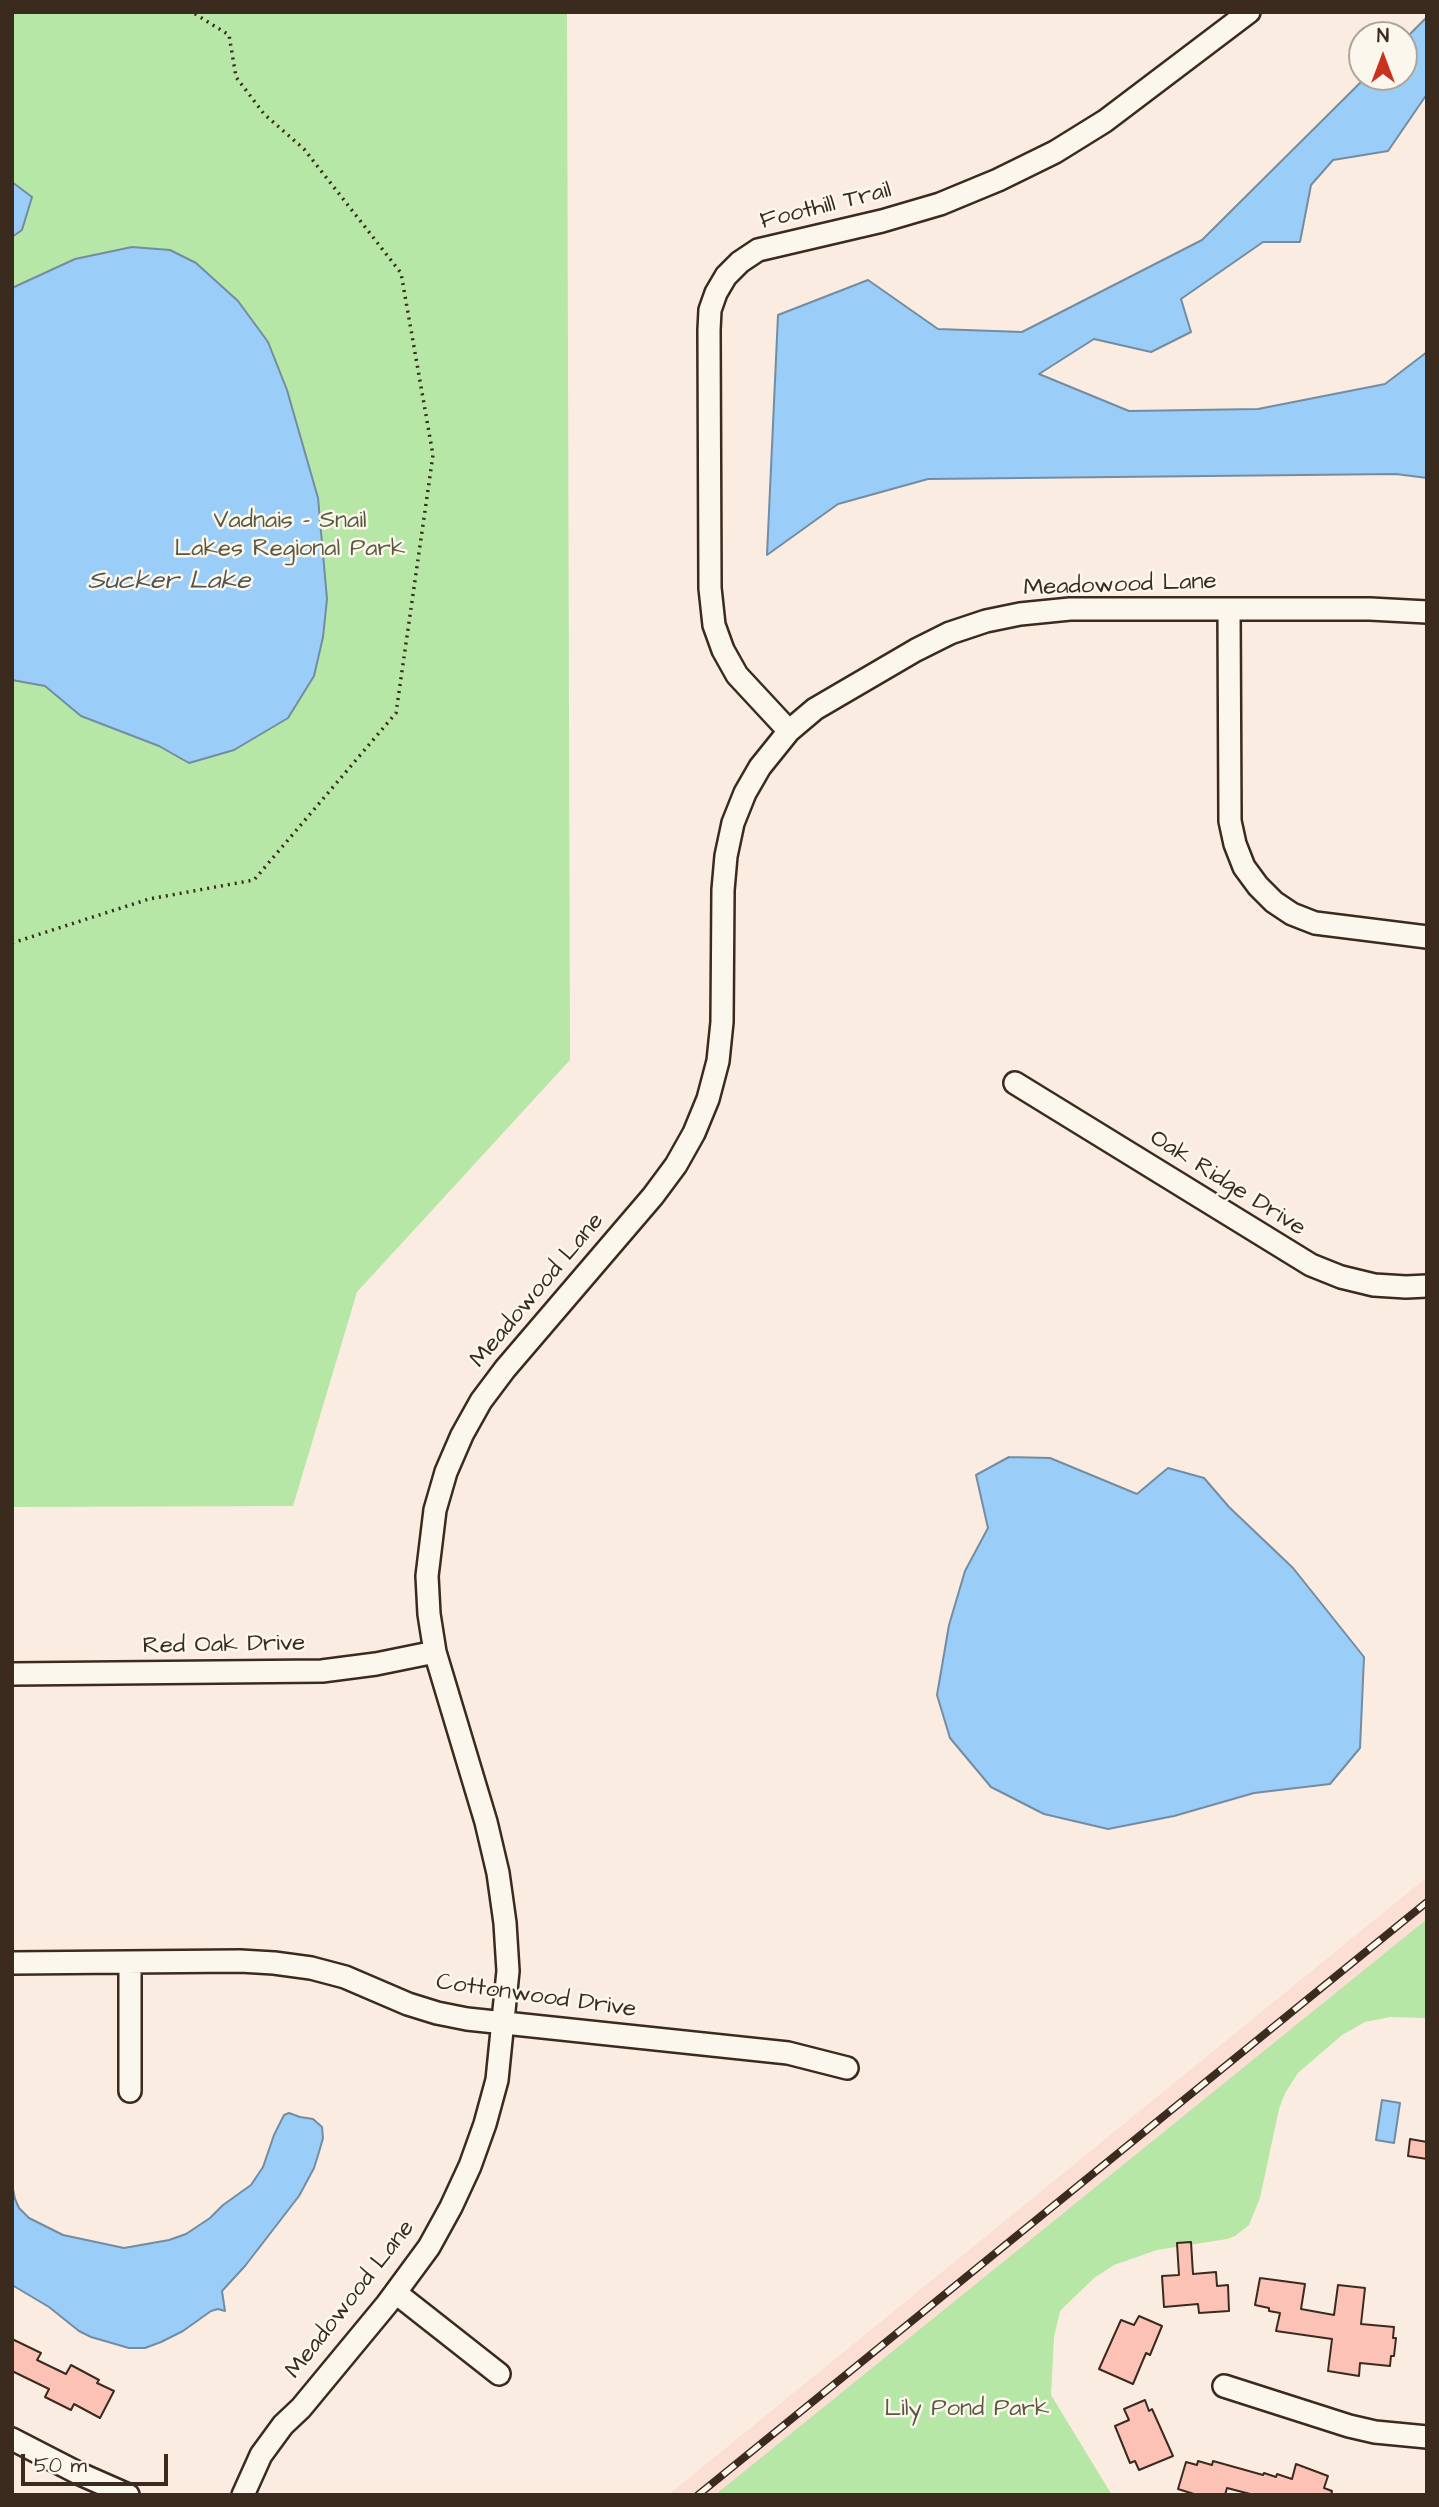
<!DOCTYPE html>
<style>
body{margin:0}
#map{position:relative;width:1439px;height:2507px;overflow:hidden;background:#fbece1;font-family:"Architects Daughter",sans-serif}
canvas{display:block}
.frame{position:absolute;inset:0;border:14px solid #3b2a1e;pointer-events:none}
.north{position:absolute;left:1348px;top:21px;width:70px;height:70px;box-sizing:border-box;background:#fbf7ec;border:2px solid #aea59a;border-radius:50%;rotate:0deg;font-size:19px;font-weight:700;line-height:28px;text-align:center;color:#3b2a1e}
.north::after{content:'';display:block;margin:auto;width:24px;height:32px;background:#c8321e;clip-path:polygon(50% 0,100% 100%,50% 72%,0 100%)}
.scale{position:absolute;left:21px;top:2454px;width:147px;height:32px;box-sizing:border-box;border:4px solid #3b2a1e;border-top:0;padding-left:9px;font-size:21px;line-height:24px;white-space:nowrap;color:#3b2a1e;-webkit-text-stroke:5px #fbf7ec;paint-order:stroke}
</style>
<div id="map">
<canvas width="1439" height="2507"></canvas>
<div class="frame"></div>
<div class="north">N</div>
<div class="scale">50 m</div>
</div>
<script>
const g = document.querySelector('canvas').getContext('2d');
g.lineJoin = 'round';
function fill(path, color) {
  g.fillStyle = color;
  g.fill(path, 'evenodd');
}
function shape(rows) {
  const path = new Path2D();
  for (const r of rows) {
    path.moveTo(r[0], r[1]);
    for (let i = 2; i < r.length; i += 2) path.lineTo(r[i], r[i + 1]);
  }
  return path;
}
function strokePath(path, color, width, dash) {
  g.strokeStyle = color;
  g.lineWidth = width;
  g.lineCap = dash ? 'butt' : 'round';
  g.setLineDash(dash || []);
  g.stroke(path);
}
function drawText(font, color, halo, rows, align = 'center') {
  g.font = font + ' "Architects Daughter",sans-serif';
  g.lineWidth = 5;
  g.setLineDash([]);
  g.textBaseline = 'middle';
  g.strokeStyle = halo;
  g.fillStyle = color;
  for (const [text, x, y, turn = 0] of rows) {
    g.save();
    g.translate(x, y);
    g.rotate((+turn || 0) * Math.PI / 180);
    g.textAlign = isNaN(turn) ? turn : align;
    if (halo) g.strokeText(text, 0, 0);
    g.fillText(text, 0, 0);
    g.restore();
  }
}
fill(shape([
 [1427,1877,1427,1926,728,2495,668,2495]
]), '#fbdfd4');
fill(shape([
 [12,12,567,12,570,1060,357,1292,293,1506,12,1507],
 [1427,1919,1427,2018,1390,2017,1365,2022,1342,2035,1298,2073,1285,2093,1279,2109,1260,2198,1249,2225,1235,2236,1227,2239,1157,2250,1114,2265,1094,2278,1060,2311,1054,2337,1051,2395,1112,2495,715,2495]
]), '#b6e7a6');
const water = shape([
 [1427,17,1427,94,1388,151,1333,160,1311,185,1300,242,1263,242,1181,299,1191,332,1151,352,1094,339,1039,374,1129,411,1258,409,1385,384,1427,352,1427,478,1396,474,928,479,838,504,767,555,778,315,868,280,938,329,1022,332,1202,240,1366,77,1404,77,1404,40,1427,17],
 [12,182,32,197,22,230,12,237,12,182],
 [132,247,170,250,196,263,238,301,268,342,287,390,318,498,327,599,323,637,314,676,288,718,234,750,189,763,159,746,81,716,45,686,12,680,12,288,75,259,132,247],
 [1009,1457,1050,1458,1137,1494,1168,1468,1204,1478,1229,1507,1293,1568,1364,1657,1360,1748,1330,1784,1254,1793,1174,1816,1108,1829,1044,1814,991,1787,950,1738,937,1695,949,1625,965,1571,988,1528,976,1475,1009,1457],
 [1382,2100,1400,2103,1394,2143,1376,2140,1382,2100],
 [289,2113,300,2117,313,2119,322,2127,323,2138,319,2152,314,2168,299,2196,245,2266,222,2291,225,2311,218,2309,211,2311,183,2331,161,2342,145,2348,129,2348,91,2337,79,2331,49,2307,12,2285,12,2184,15,2199,19,2208,29,2218,63,2235,124,2248,169,2240,186,2234,210,2218,223,2205,251,2185,263,2167,274,2135,284,2115,289,2113]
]);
fill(water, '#9acef8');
strokePath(water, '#748ca1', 2);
const building = shape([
 [1410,2139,1427,2142,1427,2159,1408,2156,1410,2139],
 [1191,2242,1193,2274,1216,2272,1217,2286,1228,2285,1229,2311,1199,2313,1198,2304,1164,2307,1162,2276,1179,2275,1177,2243,1191,2242],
 [1260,2278,1305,2284,1301,2309,1334,2315,1338,2285,1365,2288,1361,2324,1394,2327,1393,2338,1396,2338,1394,2356,1391,2356,1390,2366,1360,2363,1359,2376,1328,2371,1332,2339,1276,2331,1280,2313,1269,2311,1269,2308,1255,2305,1260,2278],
 [1139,2316,1162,2326,1150,2355,1146,2353,1133,2384,1099,2369,1121,2320,1134,2325,1139,2316],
 [12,2339,41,2353,37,2360,66,2374,71,2365,99,2380,97,2383,114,2391,100,2418,74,2404,71,2410,45,2397,49,2389,12,2371,12,2339],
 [1145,2400,1149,2411,1152,2409,1173,2456,1139,2470,1135,2461,1130,2463,1115,2426,1129,2420,1124,2409,1145,2400],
 [1198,2461,1212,2465,1213,2461,1263,2475,1264,2473,1276,2477,1277,2474,1292,2479,1296,2464,1328,2476,1324,2488,1332,2491,1331,2495,1254,2495,1227,2488,1225,2495,1197,2495,1178,2489,1186,2462,1197,2465,1198,2461]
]);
fill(building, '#fcc2b5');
strokePath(building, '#3b2a1e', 2);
const minor = shape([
 [1229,609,1230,821,1235,844,1244,867,1258,886,1274,902,1292,914,1315,923,1427,937],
 [789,731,737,675,723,650,714,625,710,588,709,330,710,310,716,293,726,276,740,262,758,250,882,221,940,204,998,180,1055,152,1105,121,1249,12],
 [1015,1083,1311,1265,1341,1277,1374,1285,1406,1287,1427,1286],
 [12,1674,322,1671,376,1664,435,1652],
 [12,1963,240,1961,274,1963,311,1968,345,1977,408,2004,437,2013,467,2019,788,2053,847,2068],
 [130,2091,130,1963],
 [396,2293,499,2374],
 [1224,2386,1349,2426,1375,2432,1427,2437],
 [12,2439,78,2473,128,2495],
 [243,2495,261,2455,283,2425,301,2408,387,2304,429,2247,451,2207,470,2166,485,2124,497,2080,508,1971,505,1923,498,1873,486,1822,435,1652,429,1614,427,1576,435,1510,446,1472,462,1435,481,1401,505,1369,653,1196,676,1165,694,1133,708,1099,718,1061,722,1022,723,890,726,856,733,823,745,793,760,767,789,731,815,709,916,650,950,633,986,621,1020,614,1070,609,1370,609,1427,612]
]);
strokePath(minor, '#3b2a1e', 26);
strokePath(shape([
 [12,943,149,899,254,880,396,713,433,455,401,273,304,149,264,114,236,77,229,35,192,12]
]), '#3b2a1e', 3.5, [2, 5]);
strokePath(minor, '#fbf7ec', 21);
const rail = shape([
 [698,2495,1427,1902]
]);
strokePath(rail, '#3b2a1e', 8);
strokePath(rail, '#fbf7ec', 5, [16]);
drawText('24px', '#3b2a1e', '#fbf7ec', [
 ["Foothill Trail",826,207,-14],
 ["Meadowood Lane",1120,586,-2],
 ["Oak Ridge Drive",1227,1184,32],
 ["Meadowood Lane",538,1291,-50],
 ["Red Oak Drive",224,1646,-1],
 ["Cottonwood Drive",536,1997,8],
 ["Meadowood Lane",351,2300,-52]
]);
drawText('24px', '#5a5940', '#fbf7ec', [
 ["Vadnais - Snail",290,522],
 ["Lakes Regional Park",290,550],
 ["Lily Pond Park",967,2410]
]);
drawText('italic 26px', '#535354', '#fbf7ec', [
 ["Sucker Lake",169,583]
]);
</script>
